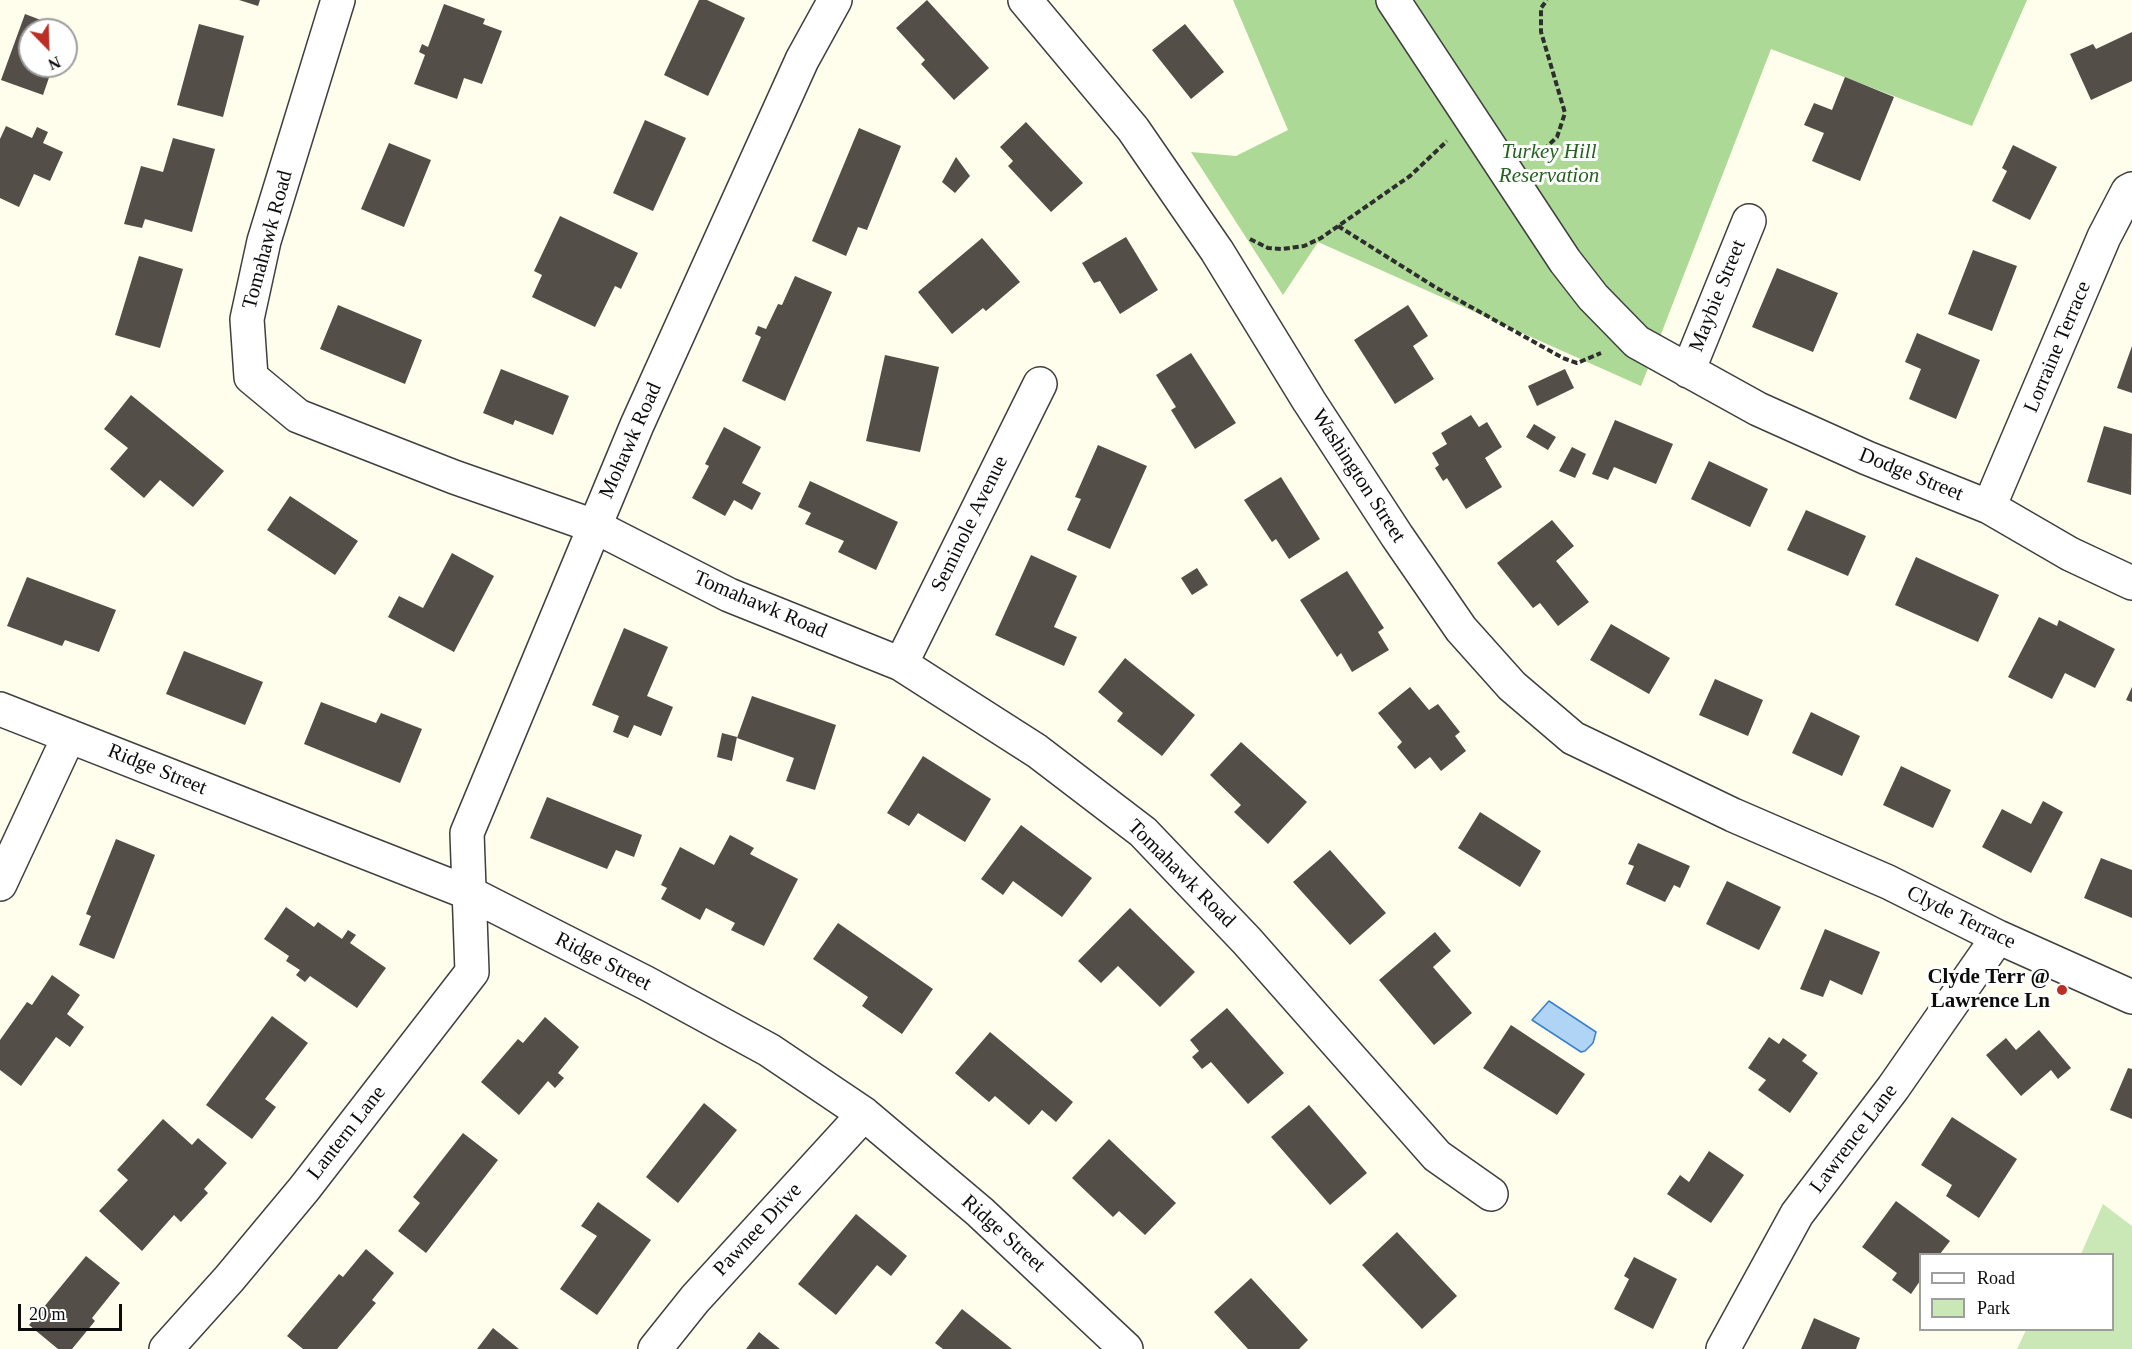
<!DOCTYPE html>
<style>
body{margin:0}
#map{position:relative;width:2132px;height:1349px;overflow:hidden;background:#fffdeb;font-family:"Times New Roman",serif}
canvas{display:block}
.legend{position:absolute;left:1919px;top:1253px;width:195px;height:78px;box-sizing:border-box;background:#fff;border:2px solid #9e9e9e;margin:0;padding:8px 10px;list-style:none;font-size:18px;color:#0c0c0c}
.legend li{display:flex;align-items:center;gap:12px;height:30px}
.legend b{width:30px;border:2px solid #9e9e9e}
.north{position:absolute;left:18px;top:18px;width:60px;height:60px;box-sizing:border-box;background:#fff;border:2px solid #9e9e9e;border-radius:50%;rotate:157deg;font-size:16px;font-weight:700;line-height:24px;text-align:center;color:#0c0c0c}
.north::after{content:'';display:block;margin:auto;width:21px;height:27px;background:#ba2f25;clip-path:polygon(50% 0,100% 100%,50% 72%,0 100%)}
.scale{position:absolute;left:18px;top:1304px;width:104px;height:27px;box-sizing:border-box;border:3px solid #0c0c0c;border-top:0;padding-left:8px;font-size:18px;line-height:21px;white-space:nowrap;color:#0c0c0c;-webkit-text-stroke:4px #fff;paint-order:stroke}
</style>
<div id="map">
<canvas width="2132" height="1349"></canvas>
<ul class="legend">
<li><b style="height:8px;background:#fff"></b>Road</li>
<li><b style="height:16px;background:#cae8b5"></b>Park</li>
</ul>
<div class="north">N</div>
<div class="scale">20 m</div>
</div>
<script>
const g = document.querySelector('canvas').getContext('2d');
g.lineJoin = 'round';
function fill(path, color) {
  g.fillStyle = color;
  g.fill(path, 'evenodd');
}
function shape(rows) {
  const path = new Path2D();
  for (const r of rows) {
    path.moveTo(r[0], r[1]);
    for (let i = 2; i < r.length; i += 2) path.lineTo(r[i], r[i + 1]);
  }
  return path;
}
function strokePath(path, color, width, dash) {
  g.strokeStyle = color;
  g.lineWidth = width;
  g.lineCap = dash ? 'butt' : 'round';
  g.setLineDash(dash || []);
  g.stroke(path);
}
function drawText(font, color, halo, rows, align = 'center') {
  g.font = font + ' "Times New Roman",serif';
  g.lineWidth = 6;
  g.setLineDash([]);
  g.textBaseline = 'middle';
  g.strokeStyle = halo;
  g.fillStyle = color;
  for (const [text, x, y, turn = 0] of rows) {
    g.save();
    g.translate(x, y);
    g.rotate((+turn || 0) * Math.PI / 180);
    g.textAlign = isNaN(turn) ? turn : align;
    if (halo) g.strokeText(text, 0, 0);
    g.fillText(text, 0, 0);
    g.restore();
  }
}
fill(shape([
 [2103,1204,2132,1226,2132,1349,2017,1349,2026,1330,2112,1330,2112,1254,2081,1254]
]), '#cae8b5');
fill(shape([
 [1233,0,2027,0,1972,126,1771,49,1641,386,1318,242,1283,295,1191,152,1236,156,1288,130]
]), '#acd995');
const water = shape([
 [1549,1001,1596,1032,1593,1043,1585,1051,1581,1052,1532,1020,1549,1001]
]);
fill(water, '#b0d4f6');
strokePath(water, '#3880cc', 1.5);
fill(shape([
 [239,0,260,0,258,6],
 [699,0,707,0,745,18,708,96,664,75],
 [927,0,989,68,954,100,921,64,925,60,896,28],
 [444,4,485,19,483,24,502,31,482,84,464,78,457,99,414,84,425,55,419,52,422,44,428,47],
 [25,14,67,30,30,30,30,66,53,66,43,95,1,80],
 [199,24,244,36,223,117,177,105],
 [1185,24,1224,72,1191,99,1152,50],
 [2132,32,2132,81,2091,100,2070,54,2093,44,2096,49],
 [1845,77,1894,97,1860,181,1812,161,1824,133,1804,125,1814,103,1832,110],
 [645,120,686,138,653,211,613,193],
 [1026,122,1083,183,1051,212,1008,166,1013,161,1000,147],
 [6,126,32,138,37,127,48,132,43,143,63,152,50,181,34,174,19,207,0,198,0,139],
 [859,128,901,146,867,230,858,227,846,256,812,241],
 [173,138,215,149,192,232,145,219,142,228,124,224,141,166,163,172],
 [389,143,431,160,404,227,361,209],
 [2013,145,2057,167,2030,220,1992,201,2007,171,2002,168],
 [956,157,970,176,955,193,942,182],
 [560,216,638,253,621,289,615,286,595,327,532,297,542,275,534,271],
 [1126,237,1158,290,1120,314,1100,281,1094,283,1082,263],
 [982,238,1020,282,986,311,983,308,952,334,918,292],
 [1973,250,2017,266,1992,331,1948,314],
 [139,256,183,269,160,348,115,335],
 [1777,268,1838,293,1813,352,1752,327],
 [795,276,832,292,785,401,742,381,761,337,755,334,758,326,766,329,778,304,782,305],
 [338,305,422,340,405,384,320,349],
 [1408,305,1428,336,1413,346,1434,379,1395,404,1354,340],
 [1917,333,1980,360,1956,419,1909,399,1921,369,1905,362],
 [2132,346,2132,393,2117,388],
 [1191,353,1236,423,1195,449,1171,410,1176,407,1156,375],
 [885,355,939,367,920,452,866,441],
 [501,369,569,396,553,435,515,420,513,425,483,413],
 [1565,369,1574,388,1537,406,1528,386],
 [131,395,224,471,193,507,160,480,144,498,110,469,128,448,104,429],
 [1471,415,1479,427,1487,422,1502,447,1485,458,1502,487,1466,509,1447,478,1443,481,1435,468,1439,465,1432,453,1447,444,1441,433],
 [1615,420,1673,444,1656,484,1614,467,1608,480,1592,474],
 [1534,424,1556,437,1548,450,1526,437],
 [2104,426,2132,434,2131,495,2087,482],
 [724,427,761,447,742,483,761,493,752,510,734,500,725,516,692,498,709,466,705,464],
 [1098,445,1147,466,1110,549,1067,530,1081,499,1075,497],
 [1572,447,1586,454,1575,478,1559,471],
 [1709,461,1768,489,1750,527,1691,499],
 [1281,477,1320,539,1289,559,1276,539,1272,542,1244,500],
 [810,481,898,522,876,570,838,552,844,541,805,524,811,513,798,507],
 [290,496,358,541,335,575,267,530],
 [1806,510,1866,536,1848,576,1787,550],
 [1552,520,1574,546,1556,561,1589,602,1558,626,1540,603,1533,608,1497,563],
 [452,553,494,576,454,652,388,617,399,596,423,608],
 [1031,555,1077,576,1054,627,1077,637,1064,666,995,635],
 [1916,557,1999,595,1978,642,1895,605],
 [1197,568,1208,585,1192,595,1181,578],
 [1347,571,1384,628,1378,632,1389,650,1352,672,1341,653,1337,657,1300,600],
 [27,577,116,610,99,652,65,640,62,646,7,626],
 [2039,617,2057,626,2059,620,2115,649,2095,688,2065,673,2052,699,2008,677],
 [1611,624,1670,658,1649,694,1590,660],
 [624,628,668,647,647,696,673,707,661,736,634,725,628,738,613,732,619,716,592,705],
 [184,651,263,682,245,725,166,694],
 [1125,658,1195,715,1162,756,1117,721,1123,713,1098,692],
 [1715,679,1763,700,1748,736,1699,715],
 [1410,687,1429,710,1438,704,1460,732,1455,736,1466,751,1441,771,1430,757,1415,769,1397,747,1402,742,1378,713],
 [2132,687,2132,702,2126,700],
 [752,696,836,725,815,790,786,781,794,758,737,738],
 [321,702,376,723,381,713,422,729,400,783,304,744],
 [1811,712,1860,736,1842,776,1792,753],
 [722,733,737,737,732,761,717,757],
 [1241,742,1307,802,1268,844,1234,812,1241,805,1210,775],
 [923,756,991,799,965,842,918,813,909,826,887,813],
 [1901,766,1951,790,1933,828,1883,805],
 [547,797,642,835,634,857,616,850,607,869,530,838],
 [2043,801,2063,812,2031,873,1982,847,2002,809,2031,824],
 [1480,812,1541,851,1520,887,1458,848],
 [1021,825,1092,878,1062,917,1013,881,1003,895,981,879],
 [730,835,754,848,750,854,798,879,764,946,731,930,735,923,706,908,700,920,661,899,667,888,661,885,680,847,714,865],
 [116,839,155,855,114,959,79,945,91,916,86,914],
 [1638,843,1690,866,1680,888,1674,885,1665,902,1626,884,1634,866,1628,864],
 [1330,850,1386,913,1350,945,1293,882],
 [2101,858,2132,870,2132,918,2084,898],
 [1727,881,1781,907,1759,950,1706,924],
 [286,907,314,927,318,922,342,939,348,930,356,935,350,943,386,968,357,1008,310,976,305,982,296,975,300,970,286,961,289,956,264,939],
 [1130,908,1195,972,1160,1007,1118,966,1101,983,1078,961],
 [838,923,933,989,902,1034,862,1006,868,997,813,959],
 [1825,929,1880,952,1862,995,1830,980,1823,997,1800,989],
 [1435,932,1451,951,1433,967,1472,1013,1434,1045,1379,980],
 [52,975,80,995,67,1014,84,1027,70,1047,56,1037,21,1086,0,1070,0,1040,27,1002,32,1005],
 [1227,1008,1284,1073,1248,1104,1211,1062,1202,1069,1192,1057,1199,1051,1190,1040],
 [272,1016,308,1043,265,1099,276,1107,252,1139,206,1105],
 [545,1017,579,1047,558,1073,564,1078,555,1088,548,1081,519,1115,481,1082,518,1039,523,1043],
 [1511,1025,1585,1074,1557,1115,1483,1068],
 [2039,1030,2071,1068,2058,1079,2051,1070,2021,1096,1986,1055,2006,1038,2016,1050],
 [990,1032,1073,1102,1056,1122,1042,1110,1029,1125,995,1096,989,1102,955,1073],
 [1769,1037,1779,1044,1783,1038,1807,1055,1802,1061,1818,1073,1790,1113,1758,1090,1766,1080,1748,1068],
 [2128,1068,2132,1069,2132,1119,2110,1110],
 [704,1103,737,1130,678,1203,646,1177],
 [1309,1105,1367,1173,1330,1205,1271,1137],
 [1952,1117,2017,1159,1979,1218,1946,1196,1952,1185,1921,1165],
 [163,1119,192,1145,198,1138,227,1163,204,1189,208,1193,181,1222,174,1215,142,1251,99,1211,128,1180,117,1170],
 [463,1133,498,1160,426,1253,398,1231,420,1203,413,1197],
 [1109,1139,1176,1203,1145,1235,1119,1211,1113,1217,1072,1178],
 [1709,1151,1744,1175,1711,1223,1667,1194,1680,1175,1689,1182],
 [1896,1201,1950,1241,1940,1254,1920,1254,1920,1281,1911,1294,1892,1280,1897,1273,1862,1247],
 [598,1202,651,1240,597,1315,560,1289,597,1236,581,1226],
 [856,1214,907,1256,891,1276,877,1265,836,1315,798,1284],
 [1397,1232,1457,1296,1422,1329,1362,1265],
 [366,1249,394,1273,372,1300,376,1303,337,1349,303,1349,287,1336,339,1274,343,1277],
 [86,1256,120,1283,92,1318,95,1321,72,1349,58,1349,29,1325],
 [1634,1257,1677,1279,1653,1329,1614,1309,1629,1279,1624,1276],
 [1251,1278,1308,1340,1299,1349,1248,1349,1214,1312],
 [962,1309,1012,1349,943,1349,935,1343],
 [1814,1318,1860,1338,1856,1349,1801,1349],
 [493,1328,519,1349,477,1349],
 [759,1332,780,1349,746,1349]
]), '#544e48');
const minor = shape([
 [338,0,264,241,247,319,251,377,298,416,454,477,594,526,729,595,901,664,1037,751,1143,832,1247,941,1437,1156,1491,1194],
 [1025,0,1133,129,1217,251,1309,401,1397,536,1461,629,1512,686,1573,738,1733,815,1888,882,1998,937,2132,997],
 [1393,0,1565,261,1593,297,1637,342,1758,409,1867,458,1989,507,2070,554,2132,583],
 [1688,371,1749,221],
 [1989,507,2104,237,2128,191,2132,189],
 [901,664,1040,384],
 [0,709,469,893,646,983,769,1050,864,1114,980,1212,1126,1349],
 [0,884,69,736],
 [166,1349,229,1279,304,1189,472,972,467,833,637,425,802,60,835,0],
 [655,1349,695,1299,864,1114],
 [1723,1349,1797,1214,1893,1088,1998,937]
]);
strokePath(minor, '#3f3f3f', 36);
strokePath(shape([
 [1537,156,1557,137,1565,113,1541,32,1541,8,1547,0],
 [1338,226,1435,287,1563,358,1577,363,1601,353],
 [1250,239,1268,248,1282,249,1304,246,1321,238,1410,176,1447,141]
]), '#2e2e2e', 4, [6, 3]);
strokePath(minor, '#fff', 33);
for (const [x, y, r, color] of [
 [2062,990,6,"#ba2f25"]
]) {
  const dot = new Path2D();
  dot.arc(x, y, r, 0, 2 * Math.PI);
  g.fillStyle = color;
  g.fill(dot);
  strokePath(dot, '#fff', 2);
}
drawText('italic 21px', '#24631d', '#fff', [
 ["Turkey Hill",1549,152],
 ["Reservation",1549,176]
]);
drawText('21px', '#0c0c0c', '#fff', [
 ["Tomahawk Road",268,240,-75],
 ["Maybie Street",1718,296,-68],
 ["Lorraine Terrace",2058,347,-67],
 ["Mohawk Road",631,441,-66],
 ["Dodge Street",1911,475,22],
 ["Washington Street",1358,476,57],
 ["Seminole Avenue",970,524,-64],
 ["Tomahawk Road",760,605,23],
 ["Ridge Street",157,770,22],
 ["Tomahawk Road",1181,874,45],
 ["Clyde Terrace",1961,918,26],
 ["Ridge Street",603,962,27],
 ["Lantern Lane",347,1133,-52],
 ["Lawrence Lane",1854,1139,-53],
 ["Pawnee Drive",758,1230,-47],
 ["Ridge Street",1003,1234,42]
]);
drawText('bold 21px', '#0c0c0c', '#fff', [
 ["Clyde Terr @",2050,978],
 ["Lawrence Ln",2050,1002]
], 'right');
</script>
